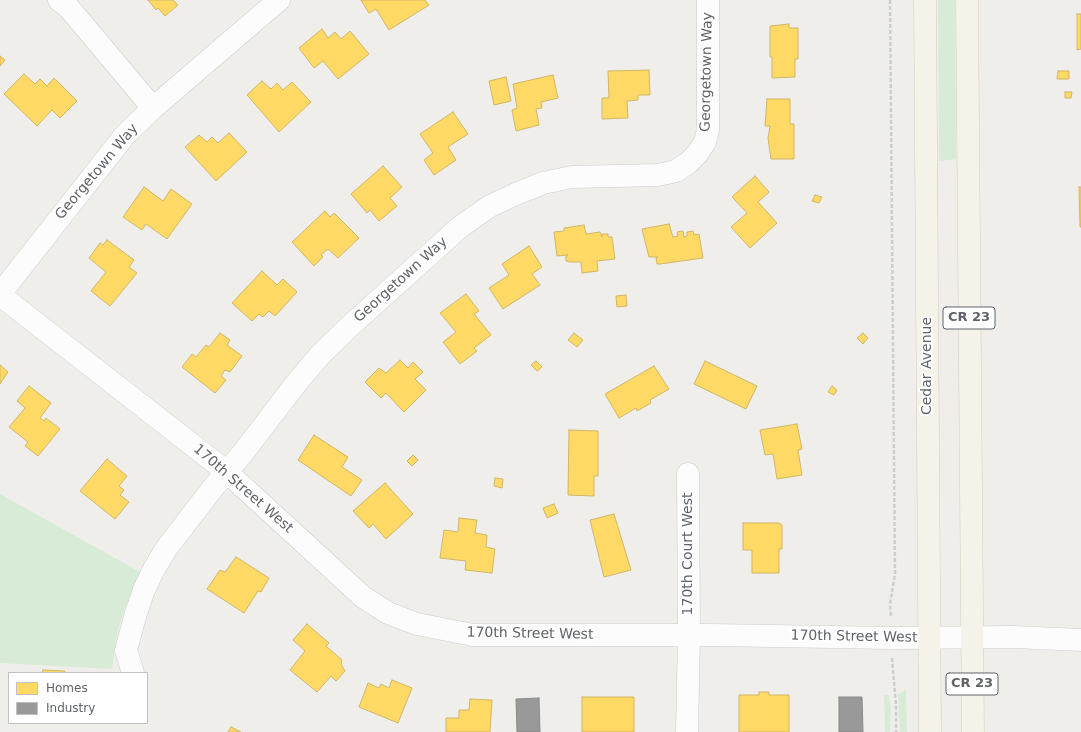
<!DOCTYPE html>
<style>
body{margin:0}
#map{position:relative;width:1081px;height:732px;overflow:hidden;background:#efeeea;font-family:"DejaVu Sans",sans-serif}
canvas{display:block}
.legend{position:absolute;left:8px;top:672px;width:140px;height:52px;box-sizing:border-box;background:#fff;border:1px solid #bfc1c3;margin:0;padding:5px 7px;list-style:none;font-size:12px;color:#5f6368}
.legend li{display:flex;align-items:center;gap:8px;height:20px}
.legend b{width:20px;border:1px solid #bfc1c3}
</style>
<div id="map">
<canvas width="1081" height="732"></canvas>
<ul class="legend">
<li><b style="height:11px;background:#ffd966"></b>Homes</li>
<li><b style="height:11px;background:#999"></b>Industry</li>
</ul>
</div>
<script>
const g = document.querySelector('canvas').getContext('2d');
g.lineJoin = 'round';
function fill(path, color) {
  g.fillStyle = color;
  g.fill(path, 'evenodd');
}
function shape(rows) {
  const path = new Path2D();
  for (const r of rows) {
    path.moveTo(r[0], r[1]);
    for (let i = 2; i < r.length; i += 2) path.lineTo(r[i], r[i + 1]);
  }
  return path;
}
function strokePath(path, color, width, dash) {
  g.strokeStyle = color;
  g.lineWidth = width;
  g.lineCap = dash ? 'butt' : 'round';
  g.setLineDash(dash || []);
  g.stroke(path);
}
function drawText(font, color, halo, rows, align = 'center') {
  g.font = font + ' "DejaVu Sans",sans-serif';
  g.lineWidth = 4;
  g.setLineDash([]);
  g.textBaseline = 'middle';
  g.strokeStyle = halo;
  g.fillStyle = color;
  for (const [text, x, y, turn = 0] of rows) {
    g.save();
    g.translate(x, y);
    g.rotate((+turn || 0) * Math.PI / 180);
    g.textAlign = isNaN(turn) ? turn : align;
    if (halo) g.strokeText(text, 0, 0);
    g.fillText(text, 0, 0);
    g.restore();
  }
}
fill(shape([
 [938,0,955,0,956,159,939,161],
 [0,494,140,572,127,602,117,634,112,669,0,663],
 [906,690,907,732,900,732,898,694],
 [884,695,889,695,891,710,890,732,885,732]
]), '#d8ebd6');
const homes = shape([
 [148,0,173,0,178,5,165,16,158,8,156,10,148,0],
 [361,0,425,0,429,5,389,30,376,9,369,13,361,0],
 [1077,14,1081,14,1081,49,1077,50,1077,14],
 [789,24,789,28,798,28,798,59,795,59,795,77,772,78,772,57,770,57,770,26,789,24],
 [322,29,328,38,335,32,341,39,350,31,369,54,338,79,323,61,314,68,299,48,322,29],
 [0,56,5,60,0,66,0,56],
 [649,70,650,95,638,95,638,100,627,101,628,118,602,119,602,98,609,98,608,71,649,70],
 [1058,71,1069,71,1069,79,1057,79,1058,71],
 [24,74,35,84,40,79,47,86,54,78,77,101,60,118,52,110,37,126,4,94,24,74],
 [553,75,558,98,541,102,542,108,536,109,539,125,516,131,512,110,517,108,513,84,553,75],
 [506,77,511,101,494,105,489,81,506,77],
 [262,81,271,89,277,83,283,90,292,82,311,102,279,132,247,95,262,81],
 [1065,92,1072,92,1071,98,1065,98,1065,92],
 [767,99,790,99,790,124,794,124,794,159,771,159,768,138,770,126,765,126,767,99],
 [453,112,468,134,448,147,456,160,434,175,424,160,433,153,420,134,453,112],
 [229,133,247,152,216,181,185,147,199,135,207,142,212,137,218,143,229,133],
 [383,166,402,187,390,198,397,206,379,221,370,210,367,213,351,194,383,166],
 [755,176,769,192,758,202,777,223,750,248,731,227,747,213,732,197,755,176],
 [144,187,163,201,171,189,192,204,167,239,146,224,142,230,123,217,144,187],
 [1079,187,1081,187,1081,227,1080,227,1079,187],
 [815,195,822,197,819,203,812,201,815,195],
 [325,211,330,217,334,213,359,238,338,258,328,249,321,255,323,257,314,266,292,242,325,211],
 [669,224,673,237,678,236,677,232,683,231,684,237,687,236,687,232,693,231,694,235,699,234,703,258,660,264,657,264,656,258,658,257,649,257,642,229,669,224],
 [584,225,586,234,600,232,602,237,602,234,608,234,608,237,612,237,615,259,597,261,598,271,582,273,581,262,570,262,566,261,566,256,568,255,557,256,554,232,564,231,564,228,584,225],
 [107,240,134,260,129,267,137,273,110,306,91,291,106,272,89,258,100,243,103,245,107,240],
 [529,246,542,267,532,274,540,285,503,309,489,288,509,275,502,264,529,246],
 [262,271,277,285,283,279,297,292,275,316,269,311,263,317,259,314,252,321,232,303,262,271],
 [466,294,479,311,474,314,491,335,474,348,477,351,460,364,443,342,456,332,440,313,466,294],
 [626,295,627,306,617,307,616,296,626,295],
 [220,333,230,340,227,345,242,356,230,372,225,370,221,376,226,380,215,393,182,367,192,354,196,357,206,345,209,347,220,333],
 [574,333,583,340,577,347,568,340,574,333],
 [863,333,868,338,863,344,857,338,863,333],
 [400,360,408,368,413,362,423,372,415,379,426,390,404,412,386,393,381,398,365,382,379,368,386,373,400,360],
 [536,361,542,367,537,371,531,365,536,361],
 [705,361,757,386,746,409,694,384,705,361],
 [0,365,8,372,0,384,0,365],
 [654,366,669,389,650,400,651,403,637,411,636,408,619,418,605,394,654,366],
 [29,386,51,403,40,418,44,421,46,418,60,429,38,456,25,446,28,442,9,427,25,408,17,401,29,386],
 [832,386,837,390,834,395,828,392,832,386],
 [797,424,802,449,798,450,802,475,777,479,773,454,765,455,760,430,797,424],
 [569,430,598,431,598,476,594,476,594,496,568,495,569,430],
 [314,435,348,457,342,467,362,480,351,496,298,460,314,435],
 [413,455,418,460,412,466,407,461,413,455],
 [107,459,127,476,119,486,124,490,120,495,129,502,115,519,80,491,107,459],
 [495,478,503,479,502,488,494,486,495,478],
 [385,483,413,514,386,539,373,524,369,528,353,511,385,483],
 [554,504,558,513,547,518,543,508,554,504],
 [614,514,631,570,604,577,590,520,614,514],
 [459,518,477,520,475,533,487,535,486,547,495,549,492,573,465,570,466,561,440,558,444,530,458,532,459,518],
 [743,523,779,523,782,525,782,549,779,549,779,573,752,573,752,550,743,550,743,523],
 [236,557,269,578,261,592,258,591,244,613,207,589,220,570,225,572,236,557],
 [307,624,329,643,326,646,342,660,341,664,345,671,336,681,331,676,317,692,290,670,305,651,293,640,307,624],
 [43,670,65,671,65,673,42,673,43,670],
 [392,680,412,688,398,723,359,707,368,683,379,688,381,684,389,688,392,680],
 [759,692,769,692,769,695,789,695,789,732,739,732,739,695,759,695,759,692],
 [582,697,634,697,634,732,582,732,582,697],
 [470,699,492,700,490,732,446,732,446,718,459,718,459,710,469,710,470,699],
 [231,727,241,732,228,732,231,727]
]);
fill(homes, '#ffd966');
strokePath(homes, '#cfb667', 1);
const industry = shape([
 [839,697,862,697,863,732,839,732,839,697],
 [539,698,540,732,517,732,516,699,539,698]
]);
fill(industry, '#999');
strokePath(industry, '#88898a', 1);
const minor = shape([
 [59,0,69,8,153,108],
 [0,294,125,135,153,108,279,0],
 [0,295,227,472,363,597,388,613,417,624,473,635,712,635,891,638,1014,637,1081,640],
 [133,673,126,650,136,613,144,590,154,569,166,549,212,489,242,454,298,381,321,354,351,325,460,227,490,206,516,194,543,183,572,177,658,175,676,171,688,163,697,154,705,142,708,130,708,0],
 [687,732,689,635,688,474]
]);
const major = shape([
 [925,0,930,732],
 [967,0,973,732]
]);
strokePath(minor, '#cbcccc', 23);
strokePath(major, '#d7ceb8', 23);
strokePath(shape([
 [890,0,895,574,890,604,891,617],
 [892,658,896,705,896,732]
]), '#cacfcc', 2.5, [4, 2]);
strokePath(minor, '#fdfcfc', 22);
strokePath(major, '#f4f2e9', 22);
for (const [x, y, w] of [
 [969,318,52],
 [972,684,52]
]) {
  const box = new Path2D();
  box.roundRect(x - w / 2, y - 11, w, 22, 3);
  g.fillStyle = '#fff';
  g.fill(box);
  strokePath(box, '#5f6368', 1);
}
drawText('bold 13px', '#5f6368', null, [
 ["CR 23",969,318],
 ["CR 23",972,684]
]);
drawText('14px', '#5f6368', '#fff', [
 ["Georgetown Way",707,72,-89],
 ["Georgetown Way",97,172,-50],
 ["Georgetown Way",401,280,-42],
 ["Cedar Avenue",927,366,-90],
 ["170th Street West",243,489,41],
 ["170th Court West",688,554,-90],
 ["170th Street West",530,634,1],
 ["170th Street West",854,637,1]
]);
</script>
